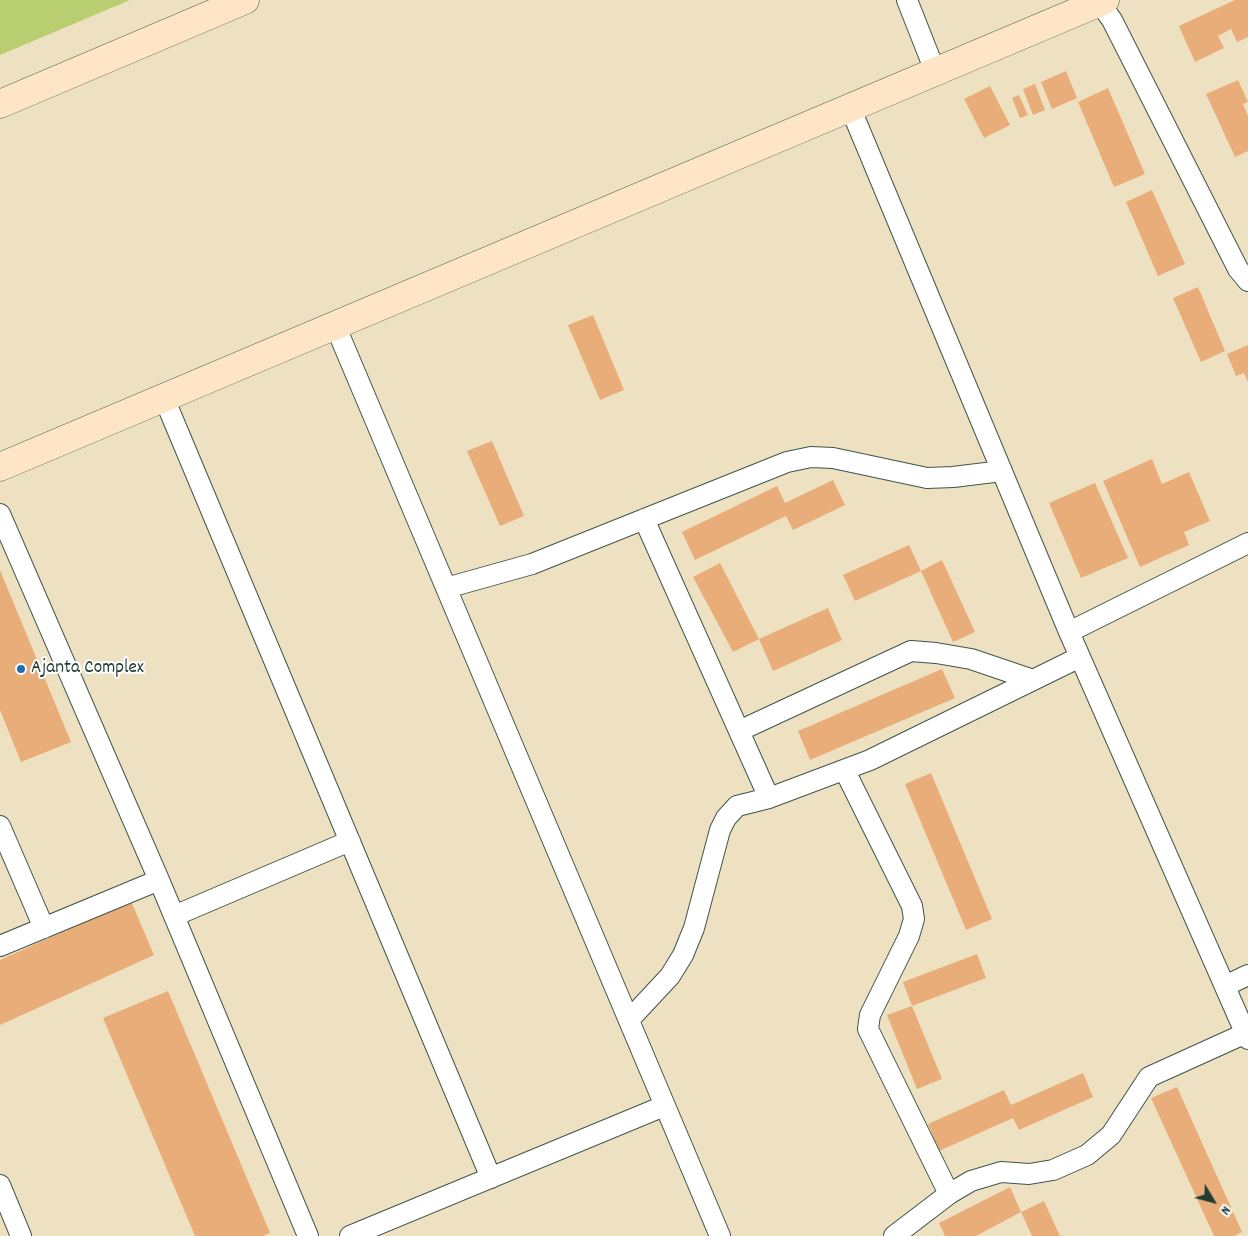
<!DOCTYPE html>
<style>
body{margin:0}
#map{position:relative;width:1248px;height:1236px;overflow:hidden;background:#eee1c2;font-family:Dekko,sans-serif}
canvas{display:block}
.north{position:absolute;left:1188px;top:1176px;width:50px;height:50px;-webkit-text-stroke:4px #fff;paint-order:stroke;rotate:127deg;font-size:14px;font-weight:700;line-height:20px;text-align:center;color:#1f3d34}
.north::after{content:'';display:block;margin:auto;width:18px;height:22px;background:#1f3d34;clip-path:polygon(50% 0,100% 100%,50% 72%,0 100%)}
</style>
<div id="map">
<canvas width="1248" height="1236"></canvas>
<div class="north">N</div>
</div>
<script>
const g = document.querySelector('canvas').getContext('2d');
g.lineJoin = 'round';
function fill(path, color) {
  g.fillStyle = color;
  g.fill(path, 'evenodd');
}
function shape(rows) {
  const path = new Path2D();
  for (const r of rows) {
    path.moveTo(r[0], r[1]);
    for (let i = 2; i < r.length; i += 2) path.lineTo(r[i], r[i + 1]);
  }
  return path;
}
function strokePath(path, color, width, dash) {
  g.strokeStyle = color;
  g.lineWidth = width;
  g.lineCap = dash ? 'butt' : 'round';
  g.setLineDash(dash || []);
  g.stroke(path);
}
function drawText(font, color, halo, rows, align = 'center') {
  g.font = font + ' Dekko,sans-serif';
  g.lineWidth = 4;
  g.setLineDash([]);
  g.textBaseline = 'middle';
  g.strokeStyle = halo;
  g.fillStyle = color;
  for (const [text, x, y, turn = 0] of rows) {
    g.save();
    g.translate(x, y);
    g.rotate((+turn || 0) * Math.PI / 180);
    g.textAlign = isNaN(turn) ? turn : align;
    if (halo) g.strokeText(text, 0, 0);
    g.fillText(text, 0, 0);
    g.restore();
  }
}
fill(shape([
 [0,0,130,0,0,55]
]), '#b9ce71');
fill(shape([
 [1235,0,1248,0,1248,37,1237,42,1231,29,1218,36,1224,48,1195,62,1179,26],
 [1066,71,1077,98,1052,109,1041,82],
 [1238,80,1248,102,1243,104,1248,116,1248,151,1235,157,1206,94],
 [1035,84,1045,110,1033,115,1023,89],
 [990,86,1010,125,984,138,964,99],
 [1108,88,1145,174,1114,187,1078,102],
 [1019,95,1028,115,1020,118,1012,98],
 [1152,190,1185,264,1158,276,1126,202],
 [1198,287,1225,351,1201,362,1173,298],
 [593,315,624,390,600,400,568,325],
 [1248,345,1248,382,1244,373,1236,376,1227,354],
 [492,441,524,516,500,526,467,451],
 [1152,459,1162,484,1189,472,1210,521,1184,532,1189,545,1140,567,1103,481],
 [833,480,845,505,793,530,786,516,695,560,682,532,777,486,785,503],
 [1095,483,1128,558,1081,578,1049,503],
 [909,545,921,571,855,601,843,575],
 [942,560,975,632,953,642,921,571],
 [720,563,759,639,733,652,693,577],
 [0,570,71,742,21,762,0,710],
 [828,608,842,640,773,671,759,639],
 [942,669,955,698,810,760,798,731],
 [931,773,992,919,966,930,905,784],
 [131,901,154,955,0,1025,0,960],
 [977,954,986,978,912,1006,903,982],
 [168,991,270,1233,263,1236,195,1236,103,1018],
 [912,1006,942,1079,917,1089,887,1015],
 [1083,1073,1093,1097,1019,1130,1013,1118,939,1151,928,1124,1004,1090,1011,1105],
 [1177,1087,1242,1232,1234,1236,1214,1236,1151,1098],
 [1010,1187,1021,1212,976,1236,945,1236,939,1223],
 [1044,1201,1060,1236,1032,1236,1021,1212]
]), '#e9ad7a');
const street = shape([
 [907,0,935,71],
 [1099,2,1112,20,1238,269,1248,281],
 [850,107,1069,632,1248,1039],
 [335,325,720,1236],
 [164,398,491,1178],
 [0,514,159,880,308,1236],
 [644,519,769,798,870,760,1080,657],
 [446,588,532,564,787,462,811,457,833,458,927,478,953,477,1002,471],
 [1069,632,1248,543],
 [739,731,911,651,936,653,971,659,1033,680],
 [845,771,912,906,914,919,909,936,870,1015,868,1029,949,1194],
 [0,826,44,928],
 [174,916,350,841],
 [0,946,159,880],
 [1225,986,1248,975],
 [629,1020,670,976,683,955,694,928,720,830,726,818,737,806,769,798],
 [0,1185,21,1236],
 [350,1236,664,1106],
 [894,1236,949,1194,971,1181,1001,1172,1029,1174,1053,1170,1087,1155,1111,1135,1149,1077,1246,1033]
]);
const secondary = shape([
 [0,104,245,0],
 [0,467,1105,0]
]);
strokePath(street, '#3e5649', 22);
strokePath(secondary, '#3e5649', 29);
strokePath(street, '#fff', 20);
strokePath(secondary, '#fee5c5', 28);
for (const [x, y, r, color] of [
 [21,669,5,"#1f6fb2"]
]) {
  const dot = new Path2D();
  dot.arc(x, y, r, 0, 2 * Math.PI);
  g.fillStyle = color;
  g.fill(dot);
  strokePath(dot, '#fff', 2);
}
drawText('19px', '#1f3d34', '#fff', [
 ["Ajanta Complex",31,669]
], 'left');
</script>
